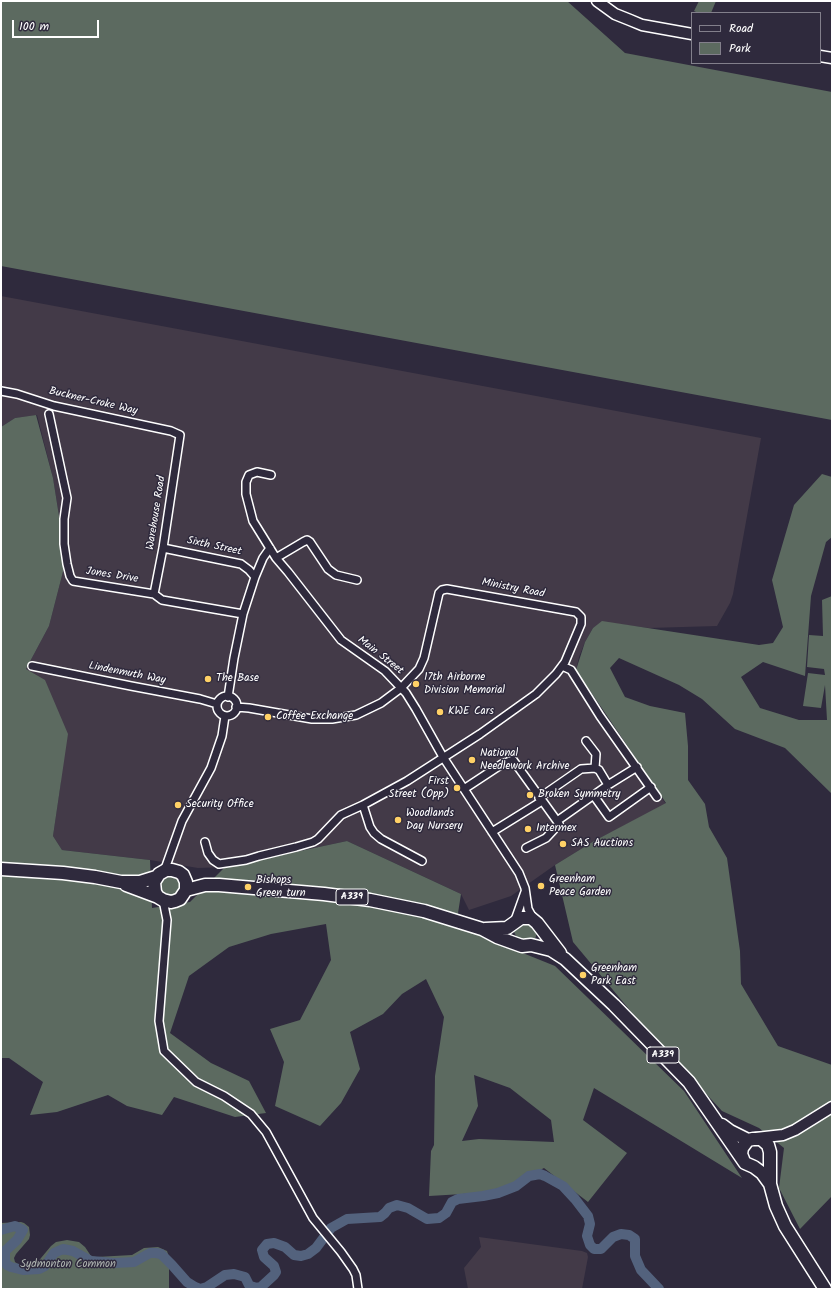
<!DOCTYPE html>
<style>
body{margin:0}
#map{position:relative;width:833px;height:1290px;overflow:hidden;background:#2f2a3d;font-family:Kalam,sans-serif}
canvas{display:block}
.frame{position:absolute;inset:0;border:2px solid #fff;pointer-events:none}
.legend{position:absolute;left:691px;top:12px;width:130px;height:52px;box-sizing:border-box;background:#2f2a3d;border:1px solid #827f8b;margin:0;padding:5px 7px;list-style:none;font-size:12px;color:#fff}
.legend li{display:flex;align-items:center;gap:8px;height:20px}
.legend b{width:20px;border:1px solid #827f8b}
.scale{position:absolute;left:12px;top:20px;width:87px;height:18px;box-sizing:border-box;border:2px solid #fff;border-top:0;padding-left:5px;font-size:12px;line-height:14px;white-space:nowrap;color:#fff;-webkit-text-stroke:3px #2f2a3d;paint-order:stroke}
</style>
<div id="map">
<canvas width="833" height="1290"></canvas>
<div class="frame"></div>
<ul class="legend">
<li><b style="height:5px;background:#2f2a3d"></b>Road</li>
<li><b style="height:11px;background:#5c6a60"></b>Park</li>
</ul>
<div class="scale">100 m</div>
</div>
<script>
const g = document.querySelector('canvas').getContext('2d');
g.lineJoin = 'round';
function fill(path, color) {
  g.fillStyle = color;
  g.fill(path, 'evenodd');
}
function shape(rows) {
  const path = new Path2D();
  for (const r of rows) {
    if (r.length === 3) {
      path.moveTo(r[0] + r[2], r[1]);
      path.arc(r[0], r[1], r[2], 0, 2 * Math.PI);
      continue;
    }
    path.moveTo(r[0], r[1]);
    for (let i = 2; i < r.length; i += 2) path.lineTo(r[i], r[i + 1]);
  }
  return path;
}
function strokePath(path, color, width, dash) {
  g.strokeStyle = color;
  g.lineWidth = width;
  g.lineCap = dash ? 'butt' : 'round';
  g.setLineDash(dash || []);
  g.stroke(path);
}
function drawText(font, color, halo, rows, align = 'center') {
  g.font = font + ' Kalam,sans-serif';
  g.lineWidth = 3;
  g.setLineDash([]);
  g.textBaseline = 'middle';
  g.strokeStyle = halo;
  g.fillStyle = color;
  for (const [text, x, y, turn = 0] of rows) {
    g.save();
    g.translate(x, y);
    g.rotate((+turn || 0) * Math.PI / 180);
    g.textAlign = isNaN(turn) ? turn : align;
    if (halo) g.strokeText(text, 0, 0);
    g.fillText(text, 0, 0);
    g.restore();
  }
}
fill(shape([
 [1,296,761,438,733,594,730,603,717,626,649,628,602,622,593,628,585,642,579,657,576,670,597,704,600,716,666,804,594,841,555,865,511,896,469,910,461,894,347,841,225,867,198,868,150,860,62,850,53,836,61,781,26,669,49,626,66,560,53,478,37,415,15,418,1,427],
 [479,1237,582,1251,587,1253,588,1257,582,1289,468,1289,464,1268,481,1247]
]), '#433a48');
fill(shape([
 [1,1,567,1,625,53,832,92,832,420,1,266],
 [699,1,716,1,711,13,698,13,694,11],
 [36,415,53,478,66,560,49,626,26,669,45,680,68,734,53,836,62,850,150,860,152,908,190,902,225,867,347,841,461,894,456,926,555,966,684,1091,742,1178,594,1088,583,1120,627,1153,588,1202,544,1168,497,1192,429,1196,431,1151,434,1145,435,1076,444,1017,426,979,402,994,383,1014,350,1032,360,1069,341,1103,320,1126,275,1106,284,1062,270,1029,300,1020,331,960,326,924,271,934,229,947,189,976,170,1033,211,1063,249,1081,266,1113,235,1117,174,1097,162,1115,127,1106,108,1095,57,1112,30,1115,43,1082,9,1058,1,1058,1,427,15,418],
 [474,1075,510,1088,551,1120,554,1142,479,1139,462,1141,478,1106],
 [822,474,832,477,832,537,826,542,811,596,805,676,763,662,741,677,760,708,799,720,827,720,825,685,821,708,803,706,808,673,825,675,824,669,807,667,809,635,823,636,822,600,832,596,832,794,785,748,735,729,702,699,679,685,619,658,610,668,625,697,650,706,685,713,688,746,688,780,705,804,709,827,727,858,740,951,741,984,778,1046,832,1065,832,1196,800,1229,779,1188,784,1148,759,1128,722,1111,638,1020,573,942,555,865,594,841,666,803,576,670,585,642,593,628,602,621,759,645,773,643,783,627,772,580,794,505],
 [162,875,180,877,181,891,170,898,158,890],
 [531,922,537,933,535,939,533,941,518,940,514,932,517,925],
 [21,1222,24,1223,29,1227,30,1235,29,1239,16,1254,14,1258,15,1262,18,1264,28,1266,36,1264,51,1246,56,1242,67,1240,79,1242,85,1247,91,1256,96,1257,132,1255,144,1248,158,1247,167,1251,169,1257,169,1289,1,1289,1,1223]
]), '#5c6a60');
strokePath(shape([
 [1,1230,15,1226,23,1230,17,1240,5,1251,5,1261,7,1265,11,1267,23,1270,39,1269,45,1266,54,1253,63,1249,73,1251,91,1261,114,1263,134,1262,150,1253,156,1253,161,1254,172,1265,187,1282,195,1287,200,1289,207,1287,225,1275,234,1274,245,1277,249,1285,256,1288,261,1287,274,1275,276,1272,274,1266,264,1257,262,1250,267,1244,274,1243,285,1247,294,1255,301,1256,308,1254,316,1248,331,1228,347,1219,380,1217,385,1213,389,1208,397,1205,408,1208,427,1219,439,1218,446,1213,452,1202,458,1199,483,1196,498,1193,516,1186,529,1176,540,1174,545,1176,563,1186,575,1199,588,1216,590,1224,587,1236,590,1245,594,1249,601,1249,613,1237,621,1234,629,1235,635,1239,635,1256,641,1270,659,1289]
]), '#53627d', 10);
const street = shape([
 [1,391,17,394,54,406,171,431,180,435,163,548,154,594],
 [49,414,67,498,64,519,64,544,67,564,70,576,73,581,154,594,162,600,243,614],
 [271,475,257,472,249,475,246,482,246,494,253,521,276,558,288,572,341,640,385,671,406,693,416,709,443,757,519,873,525,888,528,909,534,920],
 [163,548,241,564,249,570,255,577],
 [276,558,303,542,307,540,310,542,328,569,336,575,357,580],
 [32,666,131,686,200,699,217,704],
 [562,666,571,670,600,716,657,797],
 [227,706,10],
 [228,697,234,658,243,614,255,577,263,558,270,548],
 [586,741,596,754,595,768],
 [464,789,502,764,513,760,557,821,608,785,637,767],
 [594,796,609,817,651,787],
 [539,798,581,769,595,768,599,770,608,785],
 [363,805,370,827,374,833,381,839,422,861],
 [492,832,542,801],
 [205,842,208,853,213,860,219,864,246,860,259,856,296,847,313,842,318,839,341,815,363,805,407,781,480,734,536,694,556,674,565,662,581,624,581,617,576,612,447,589,442,590,439,593,424,658,419,669,401,688,381,703,356,715,332,719,312,719,249,708,236,707],
 [526,848,546,838,559,824,557,821],
 [163,871,166,866,182,821,211,768,222,736,225,716],
 [163,900,167,920,159,1021,164,1051,196,1082,224,1096,251,1114,266,1132,313,1218,341,1252,353,1269,356,1275,358,1289],
 [515,920,525,892]
]);
const secondary = shape([
 [597,1,615,14,630,20,642,25,692,34],
 [820,56,832,58],
 [756,1138,783,1135,795,1130,832,1107]
]);
const highway = shape([
 [1,869,63,873,95,877,121,882,140,882,156,877],
 [126,885,158,897,163,900,171,902,175,901,180,899,186,890,186,882,183,875,179,872,172,870,166,870,159,874,154,882,155,892,158,897],
 [186,890,205,885,219,885,324,894,370,900,424,911,482,929,497,937,522,946,531,945,551,950,565,959,614,1005,689,1082,745,1163,754,1167,762,1173,770,1184],
 [485,929,507,928,521,918,531,918,537,923,560,953],
 [722,1125,730,1131,748,1140],
 [743,1159,741,1154,742,1148,748,1140,753,1139,761,1139,768,1145,770,1152,770,1184,776,1206,785,1226,825,1289]
]);
strokePath(street, '#fff', 10);
strokePath(secondary, '#fff', 13);
strokePath(highway, '#fff', 15);
strokePath(street, '#2f2a3d', 7);
strokePath(secondary, '#2f2a3d', 10);
strokePath(highway, '#2f2a3d', 12);
for (const [x, y, r, color] of [
 [208,679,4,"#ffd166"],
 [416,684,4,"#ffd166"],
 [440,712,4,"#ffd166"],
 [268,717,4,"#ffd166"],
 [472,760,4,"#ffd166"],
 [457,788,4,"#ffd166"],
 [530,795,4,"#ffd166"],
 [178,805,4,"#ffd166"],
 [398,820,4,"#ffd166"],
 [528,829,4,"#ffd166"],
 [563,844,4,"#ffd166"],
 [541,886,4,"#ffd166"],
 [248,887,4,"#ffd166"],
 [583,975,4,"#ffd166"]
]) {
  const dot = new Path2D();
  dot.arc(x, y, r, 0, 2 * Math.PI);
  g.fillStyle = color;
  g.fill(dot);
  strokePath(dot, '#2f2a3d', 1.5);
}
for (const [x, y, w] of [
 [352,897,32],
 [663,1055,32]
]) {
  const box = new Path2D();
  box.roundRect(x - w / 2, y - 8, w, 16, 3);
  g.fillStyle = '#2f2a3d';
  g.fill(box);
  strokePath(box, '#fff', 1);
}
drawText('bold 10px', '#fff', null, [
 ["A339",352,897],
 ["A339",663,1055]
]);
drawText('11px', '#fff', '#2f2a3d', [
 ["Buckner-Croke Way",93,402,13],
 ["Warehouse Road",157,513,-81],
 ["Sixth Street",214,547,12],
 ["Jones Drive",112,576,9],
 ["Ministry Road",513,589,11],
 ["Main Street",380,656,38],
 ["Lindenmuth Way",127,674,11]
]);
drawText('11px', '#fff', '#2f2a3d', [
 ["17th Airborne",424,678],
 ["Division Memorial",424,691],
 ["The Base",216,679],
 ["KWE Cars",448,712],
 ["Coffee Exchange",276,717],
 ["National",480,754],
 ["Needlework Archive",480,767],
 ["First",449,782,"right"],
 ["Street (Opp)",449,795,"right"],
 ["Broken Symmetry",538,795],
 ["Security Office",186,805],
 ["Woodlands",406,814],
 ["Day Nursery",406,827],
 ["Intermex",536,829],
 ["SAS Auctions",571,844],
 ["Greenham",549,880],
 ["Peace Garden",549,893],
 ["Bishops",256,881],
 ["Green turn",256,894],
 ["Greenham",591,969],
 ["Park East",591,982]
], 'left');
drawText('11px', '#aeb4b0', '#2f2a3d', [
 ["Sydmonton Common",68,1265]
]);
</script>
